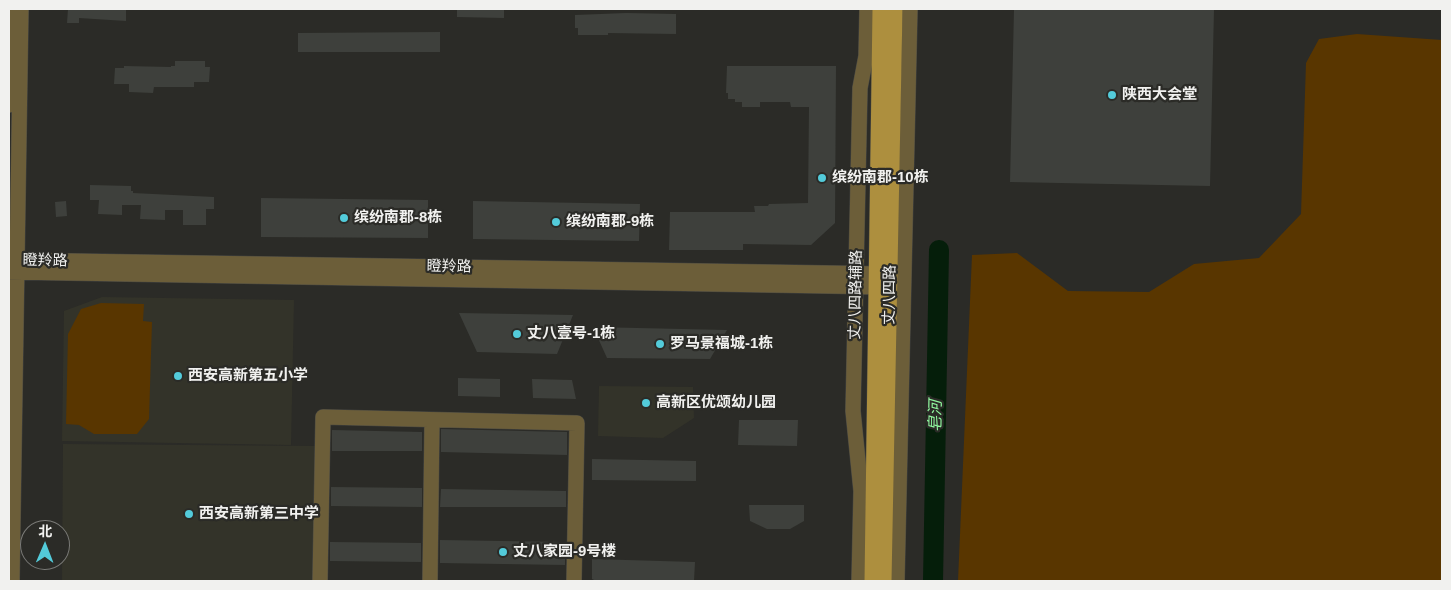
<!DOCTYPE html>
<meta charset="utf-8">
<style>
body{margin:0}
#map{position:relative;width:1451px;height:590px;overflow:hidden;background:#2b2b27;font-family:Arial,"Noto Sans SC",sans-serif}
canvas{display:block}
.frame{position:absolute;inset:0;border:10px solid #f1f1ef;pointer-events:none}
.north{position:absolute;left:20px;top:520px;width:50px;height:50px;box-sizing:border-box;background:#2b2b27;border:1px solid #7a7a77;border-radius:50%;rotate:1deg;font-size:14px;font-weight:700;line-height:20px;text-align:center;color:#f1f1ef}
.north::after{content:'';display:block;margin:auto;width:18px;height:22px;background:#53cbda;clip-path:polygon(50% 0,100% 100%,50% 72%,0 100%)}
</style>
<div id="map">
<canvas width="1451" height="590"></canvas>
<div class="frame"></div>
<div class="north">北</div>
</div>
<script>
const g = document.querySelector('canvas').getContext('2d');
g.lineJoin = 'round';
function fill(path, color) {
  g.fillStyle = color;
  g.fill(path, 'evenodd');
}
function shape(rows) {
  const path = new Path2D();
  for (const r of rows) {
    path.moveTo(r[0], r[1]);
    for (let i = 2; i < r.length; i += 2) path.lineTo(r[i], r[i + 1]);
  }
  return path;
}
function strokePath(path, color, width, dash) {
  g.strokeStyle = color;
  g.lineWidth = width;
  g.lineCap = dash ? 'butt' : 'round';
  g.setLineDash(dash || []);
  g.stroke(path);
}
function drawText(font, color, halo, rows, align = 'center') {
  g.font = font + ' Arial,"Noto Sans SC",sans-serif';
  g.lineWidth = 4.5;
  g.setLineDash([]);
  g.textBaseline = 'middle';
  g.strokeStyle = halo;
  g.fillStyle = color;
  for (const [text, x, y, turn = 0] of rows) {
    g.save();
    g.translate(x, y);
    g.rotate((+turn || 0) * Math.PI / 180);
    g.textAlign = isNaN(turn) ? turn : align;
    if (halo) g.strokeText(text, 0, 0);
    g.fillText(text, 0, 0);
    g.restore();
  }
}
fill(shape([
 [102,297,294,300,291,445,62,441,64,311],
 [599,386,693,387,694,418,663,438,598,436],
 [63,444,316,446,314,581,62,581]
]), '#333329');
fill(shape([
 [1357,34,1442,40,1442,581,958,581,972,255,1017,253,1068,291,1149,292,1194,264,1259,258,1301,214,1306,63,1319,39],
 [101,303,144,304,143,321,152,322,149,419,137,434,94,434,79,425,66,424,68,334,81,309]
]), '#593600');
strokePath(shape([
 [933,581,939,250]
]), '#051e0a', 20);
fill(shape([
 [68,9,126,9,126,21,79,18,79,23,67,23],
 [457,9,504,9,504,18,457,17],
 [1014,9,1214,9,1210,186,1010,182],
 [626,13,676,14,676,34,608,33,608,35,578,35,578,28,575,28,575,15],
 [440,32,440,52,298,52,298,33],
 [175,61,205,61,205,67,210,67,209,82,194,82,194,87,154,87,153,93,129,92,129,84,114,84,115,68,124,68,124,66,171,67,171,66,175,66],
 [727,66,836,66,835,223,811,245,743,244,743,250,669,250,670,212,755,212,754,206,768,206,769,204,808,203,809,107,791,107,790,102,760,102,760,107,742,107,742,102,735,102,735,99,728,99,728,93,726,93],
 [90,185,131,186,131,191,133,191,133,193,214,197,214,209,206,209,206,225,183,225,183,210,165,210,165,220,140,219,141,205,122,205,122,215,98,214,99,200,90,200],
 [261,198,428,200,428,238,261,237],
 [66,201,67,216,56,217,55,202],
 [473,201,640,204,639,241,473,239],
 [459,313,573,315,557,354,477,352],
 [593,327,727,330,710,359,607,358],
 [458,378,500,379,500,397,458,396],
 [532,379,572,380,576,399,533,398],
 [739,420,798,420,797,446,738,445],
 [441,429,567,432,567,455,441,452],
 [332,430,422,432,422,451,332,451],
 [592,459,696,461,696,481,592,480],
 [331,487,422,488,422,507,331,506],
 [441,489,566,491,566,507,440,507],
 [749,505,804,505,804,521,790,529,767,529,750,521],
 [440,540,565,542,565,565,440,563],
 [330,542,421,543,421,562,330,561],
 [592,559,695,562,694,581,596,581,592,579]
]), '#3e403c');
const minor = shape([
 [9,105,11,9],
 [9,260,889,274],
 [9,272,887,287],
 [12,581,21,9],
 [320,581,323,417,577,423,574,581],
 [430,581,432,420],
 [859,581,861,491,853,411,860,88,866,56,867,9],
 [897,581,910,9]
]);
const major = shape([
 [872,581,880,9],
 [884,581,895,9]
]);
strokePath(minor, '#474743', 16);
strokePath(major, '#474743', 16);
strokePath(minor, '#6c5e39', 15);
strokePath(major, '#ad8f3e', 15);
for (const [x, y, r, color] of [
 [1112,95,5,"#53cbda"],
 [822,178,5,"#53cbda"],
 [344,218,5,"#53cbda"],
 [556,222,5,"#53cbda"],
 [517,334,5,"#53cbda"],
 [660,344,5,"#53cbda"],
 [178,376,5,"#53cbda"],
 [646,403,5,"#53cbda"],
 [189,514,5,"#53cbda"],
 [503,552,5,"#53cbda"]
]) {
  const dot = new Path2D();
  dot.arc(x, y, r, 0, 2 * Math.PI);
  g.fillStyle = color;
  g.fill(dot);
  strokePath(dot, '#2b2b27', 2);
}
drawText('bold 15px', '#f1f1ef', '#2b2b27', [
 ["陕西大会堂",1122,95],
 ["缤纷南郡-10栋",832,178],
 ["缤纷南郡-8栋",354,218],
 ["缤纷南郡-9栋",566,222],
 ["丈八壹号-1栋",527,334],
 ["罗马景福城-1栋",670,344],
 ["西安高新第五小学",188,376],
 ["高新区优颂幼儿园",656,403],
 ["西安高新第三中学",199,514],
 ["丈八家园-9号楼",513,552]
], 'left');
drawText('15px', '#f1f1ef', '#2b2b27', [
 ["瞪羚路",45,261,1],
 ["瞪羚路",449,267,1],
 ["丈八四路辅路",856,295,-89],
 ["丈八四路",890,295,-89]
]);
drawText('italic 16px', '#90f79f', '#2b2b27', [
 ["皂河",936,416,-89]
]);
</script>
